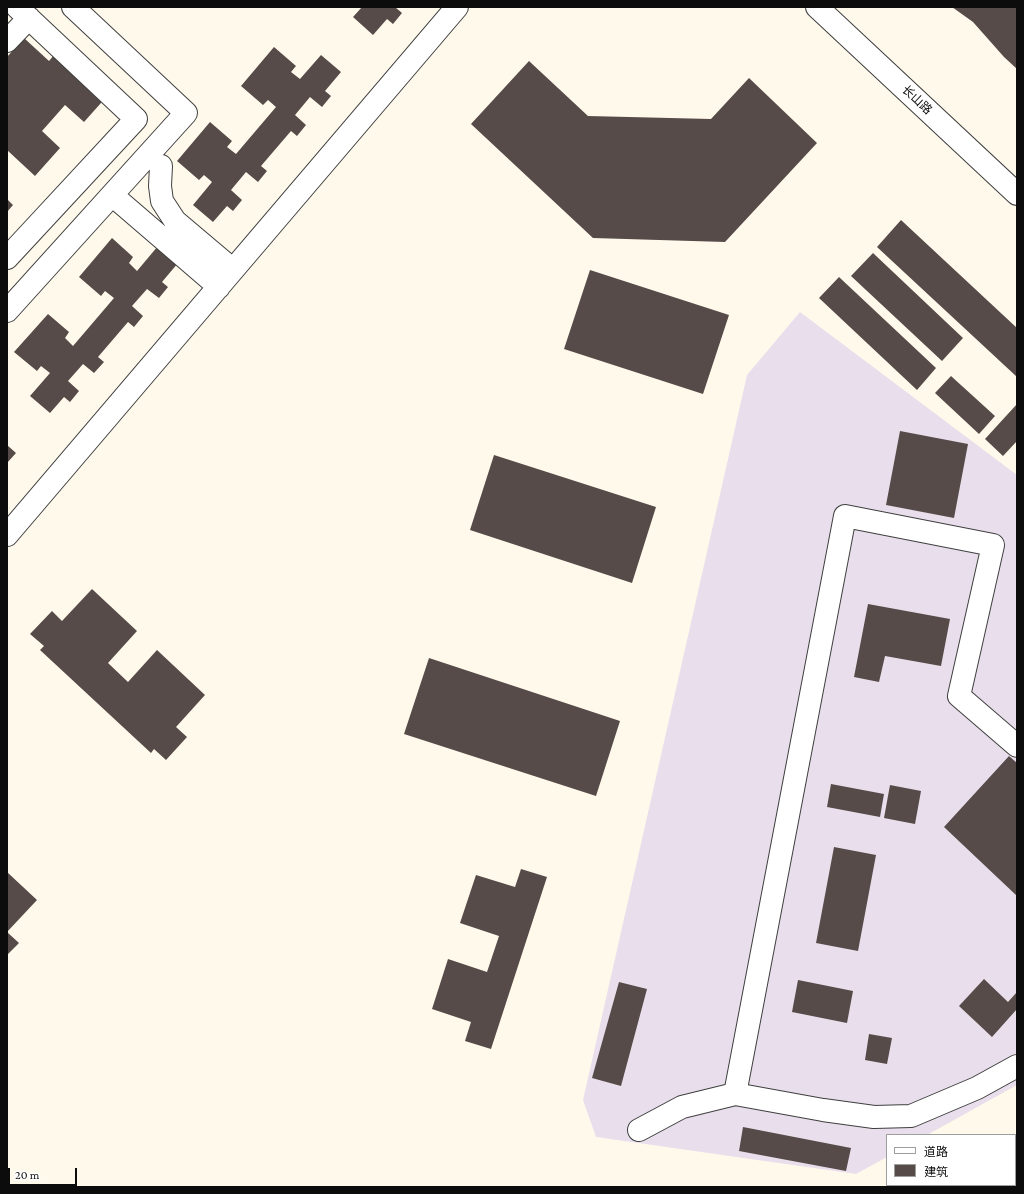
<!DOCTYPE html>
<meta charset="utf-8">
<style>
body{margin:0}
#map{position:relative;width:1024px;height:1194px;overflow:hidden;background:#fff9eb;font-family:"Crimson Pro","Noto Sans SC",serif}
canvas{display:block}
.frame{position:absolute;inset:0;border:8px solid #0c0c0c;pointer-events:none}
.legend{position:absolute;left:886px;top:1134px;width:130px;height:52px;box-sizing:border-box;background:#fff;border:1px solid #9e9e9e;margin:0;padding:5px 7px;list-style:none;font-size:12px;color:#0c0c0c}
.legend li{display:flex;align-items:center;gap:8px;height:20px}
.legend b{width:20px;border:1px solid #9e9e9e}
.scale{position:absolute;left:8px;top:1168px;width:69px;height:18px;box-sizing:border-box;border:2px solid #0c0c0c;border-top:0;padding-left:5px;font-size:12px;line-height:14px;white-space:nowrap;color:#0c0c0c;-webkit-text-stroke:3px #fff;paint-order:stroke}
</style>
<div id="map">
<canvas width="1024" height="1194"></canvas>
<div class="frame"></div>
<ul class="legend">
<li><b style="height:5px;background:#fff"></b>道路</li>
<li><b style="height:11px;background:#564b48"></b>建筑</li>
</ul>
<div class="scale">20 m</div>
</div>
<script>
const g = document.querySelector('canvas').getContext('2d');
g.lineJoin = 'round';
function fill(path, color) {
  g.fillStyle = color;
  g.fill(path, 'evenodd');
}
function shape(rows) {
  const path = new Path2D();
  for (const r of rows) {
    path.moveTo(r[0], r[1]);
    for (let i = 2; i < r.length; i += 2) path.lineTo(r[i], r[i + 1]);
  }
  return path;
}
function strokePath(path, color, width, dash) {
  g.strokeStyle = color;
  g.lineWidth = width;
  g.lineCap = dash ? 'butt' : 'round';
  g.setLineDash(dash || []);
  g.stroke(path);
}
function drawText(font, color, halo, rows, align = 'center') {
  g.font = font + ' "Crimson Pro","Noto Sans SC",serif';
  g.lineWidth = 4;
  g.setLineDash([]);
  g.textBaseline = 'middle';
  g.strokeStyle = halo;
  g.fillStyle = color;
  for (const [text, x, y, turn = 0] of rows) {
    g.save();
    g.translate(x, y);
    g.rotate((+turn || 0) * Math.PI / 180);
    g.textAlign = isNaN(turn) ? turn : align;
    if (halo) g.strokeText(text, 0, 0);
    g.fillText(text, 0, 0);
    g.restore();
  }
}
fill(shape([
 [800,312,1017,475,1017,1085,927,1135,887,1135,887,1157,856,1174,596,1137,583,1100,747,375]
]), '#e9dfec');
fill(shape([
 [362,7,395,7,402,13,393,24,387,19,373,35,353,17],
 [952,7,1017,7,1017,69,1004,57,973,22],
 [24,38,49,61,59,49,109,94,84,122,65,105,42,131,60,148,35,176,7,150,7,57],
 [274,47,296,66,291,72,300,79,321,55,341,72,325,91,331,96,322,107,310,97,295,115,306,125,297,136,291,131,261,166,267,171,258,182,246,172,231,190,242,200,233,211,227,206,213,222,193,205,212,182,204,175,199,180,177,161,210,122,232,141,227,147,236,154,276,107,268,100,263,105,241,86],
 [529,61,588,116,711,119,749,78,817,143,725,242,593,238,471,124],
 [7,199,13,205,7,212],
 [901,220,1017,328,1017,377,877,247],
 [112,238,133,257,129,263,137,271,158,246,178,263,162,282,168,287,159,298,147,289,132,306,143,316,134,327,128,322,98,357,104,362,94,373,83,364,68,381,79,391,70,402,64,397,50,413,30,396,50,373,41,366,37,371,14,352,48,314,69,332,65,338,73,346,114,298,105,291,101,296,79,277],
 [873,253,963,338,942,361,851,276],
 [590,270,729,315,703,394,564,349],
 [839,277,936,368,917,390,819,298],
 [951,376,995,416,979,434,935,393],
 [1017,404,1017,441,1003,456,985,439],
 [900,431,968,444,954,518,886,505],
 [7,445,16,453,7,463],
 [494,455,656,507,632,583,470,530],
 [92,589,137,631,108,663,128,682,157,650,205,695,176,727,187,737,166,760,154,749,151,753,40,650,44,646,30,634,52,611,62,621],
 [868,604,950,619,941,666,885,656,879,682,854,677],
 [429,658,620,721,596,796,404,734],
 [1009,756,1017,763,1017,896,944,827],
 [831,784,884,794,880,817,827,807],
 [890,785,921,791,915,824,884,818],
 [834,847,876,855,858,951,816,943],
 [521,869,547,877,491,1049,465,1041,471,1022,432,1009,448,959,487,972,499,936,460,923,476,875,515,887],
 [7,872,37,900,7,932,19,943,7,955],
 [984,979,1008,1002,1017,992,1017,1009,992,1037,959,1006],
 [798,980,853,991,847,1023,792,1012],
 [619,982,647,989,621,1086,592,1078],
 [869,1034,892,1038,887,1064,865,1060],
 [743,1127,851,1148,846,1171,739,1151]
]), '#564b48');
const minor = shape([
 [817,7,1017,194],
 [7,41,29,18],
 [161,166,160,186,162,201,175,221,233,270],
 [112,195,219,287],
 [7,258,136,119,17,7],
 [7,311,186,113,73,7],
 [7,535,457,7],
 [735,1094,845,516,993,545,959,696,1017,746],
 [639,1130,682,1107,735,1094,823,1110,874,1117,911,1116,977,1088,1017,1066]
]);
strokePath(minor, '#3f3f3f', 24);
strokePath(minor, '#fff', 22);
drawText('12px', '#0c0c0c', '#fff', [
 ["长山路",917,100,43]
]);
</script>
